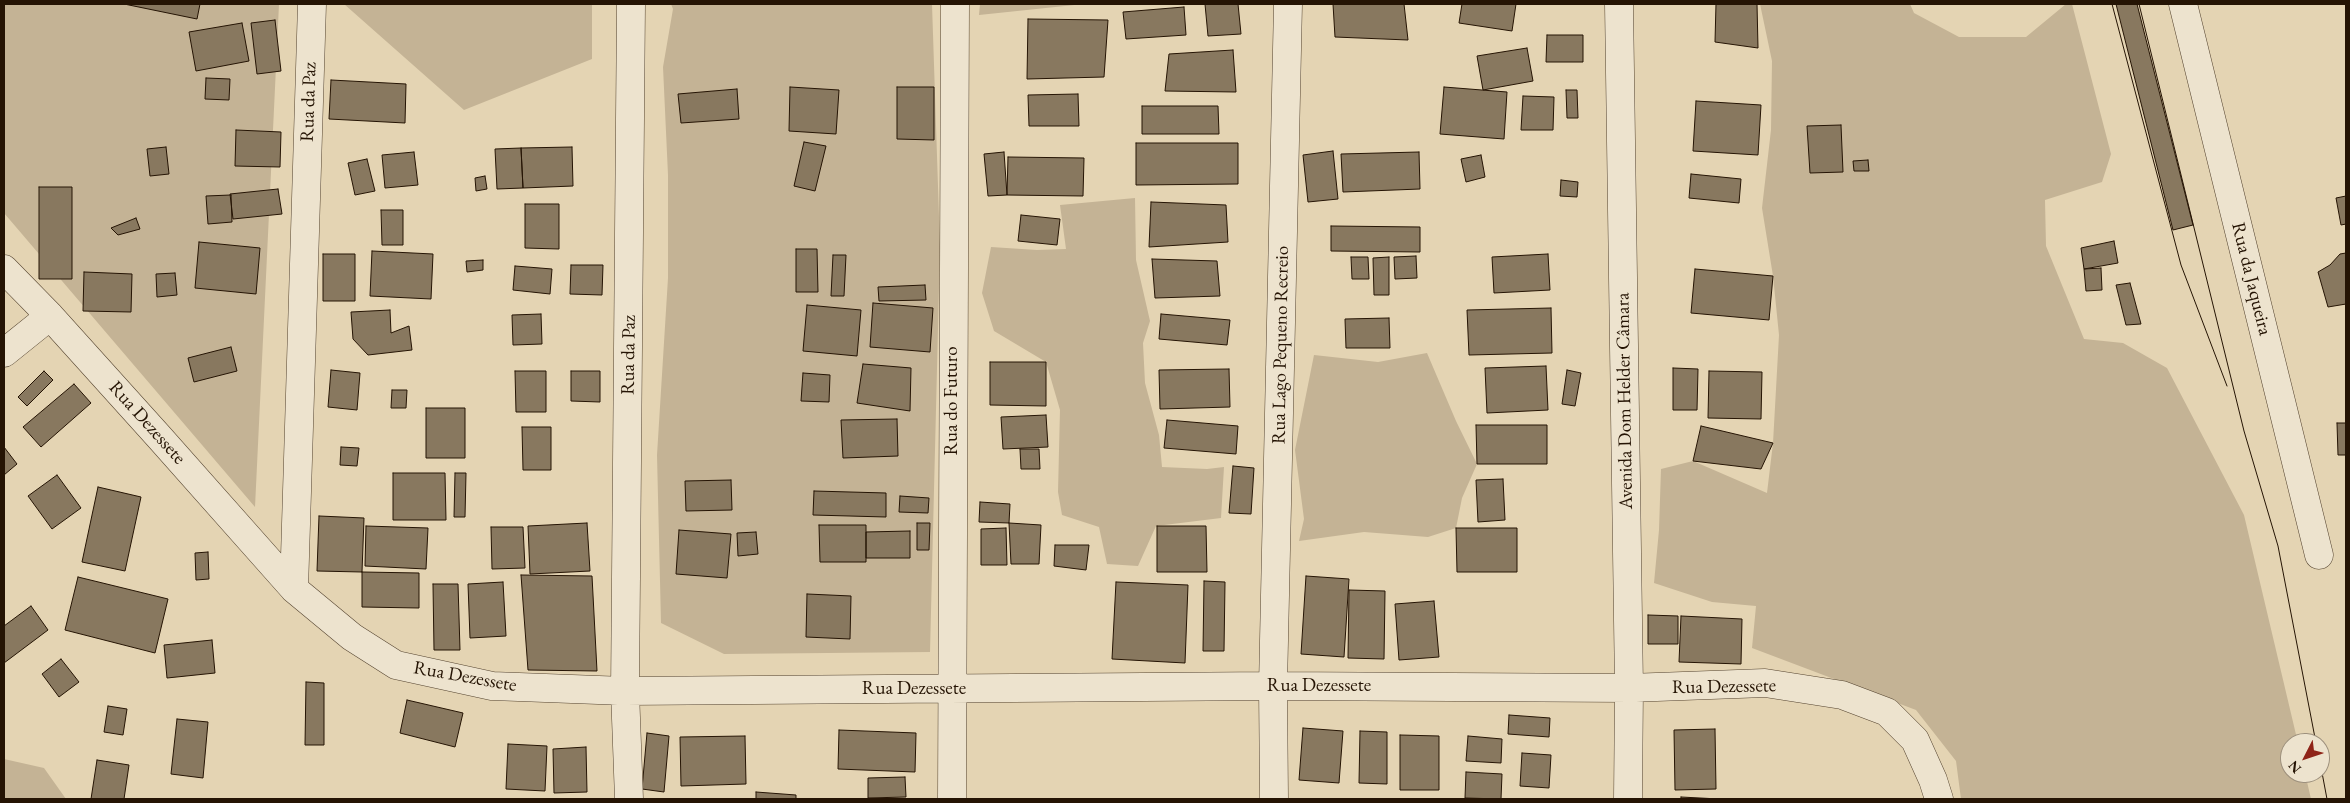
<!DOCTYPE html>
<meta charset="utf-8">
<style>
body{margin:0}
#map{position:relative;width:2350px;height:803px;overflow:hidden;background:#e4d4b3;font-family:"EB Garamond",serif}
canvas{display:block}
.frame{position:absolute;inset:0;border:5px solid #251404;pointer-events:none}
.north{position:absolute;left:2280px;top:733px;width:50px;height:50px;box-sizing:border-box;background:#ede3ce;border:1px solid #9d907d;border-radius:50%;rotate:229deg;font-size:14px;font-weight:700;line-height:20px;text-align:center;color:#251404}
.north::after{content:'';display:block;margin:auto;width:18px;height:22px;background:#8f2418;clip-path:polygon(50% 0,100% 100%,50% 72%,0 100%)}
</style>
<div id="map">
<canvas width="2350" height="803"></canvas>
<div class="frame"></div>
<div class="north">N</div>
</div>
<script>
const g = document.querySelector('canvas').getContext('2d');
g.lineJoin = 'round';
function fill(path, color) {
  g.fillStyle = color;
  g.fill(path, 'evenodd');
}
function shape(rows) {
  const path = new Path2D();
  for (const r of rows) {
    path.moveTo(r[0], r[1]);
    for (let i = 2; i < r.length; i += 2) path.lineTo(r[i], r[i + 1]);
  }
  return path;
}
function strokePath(path, color, width, dash) {
  g.strokeStyle = color;
  g.lineWidth = width;
  g.lineCap = dash ? 'butt' : 'round';
  g.setLineDash(dash || []);
  g.stroke(path);
}
function drawText(font, color, halo, rows, align = 'center') {
  g.font = font + ' "EB Garamond",serif';
  g.lineWidth = 4.5;
  g.setLineDash([]);
  g.textBaseline = 'middle';
  g.strokeStyle = halo;
  g.fillStyle = color;
  for (const [text, x, y, turn = 0] of rows) {
    g.save();
    g.translate(x, y);
    g.rotate((+turn || 0) * Math.PI / 180);
    g.textAlign = isNaN(turn) ? turn : align;
    if (halo) g.strokeText(text, 0, 0);
    g.fillText(text, 0, 0);
    g.restore();
  }
}
fill(shape([
 [4,4,279,4,255,507,4,213],
 [344,4,592,4,592,59,464,110],
 [671,4,932,4,940,247,930,652,724,654,661,623,657,455,668,278,668,175,663,67,673,9],
 [980,4,1084,4,979,15],
 [1760,4,1910,4,1914,13,1959,37,2026,37,2066,4,2072,4,2111,154,2102,182,2045,200,2046,246,2084,339,2123,343,2167,368,2244,515,2298,743,2290,743,2290,773,2305,773,2311,799,1961,799,1956,761,1916,710,1752,648,1756,606,1712,602,1654,583,1659,530,1661,469,1693,461,1767,493,1773,443,1779,335,1773,276,1762,208,1771,130,1772,61],
 [1135,198,1136,260,1150,321,1143,343,1145,383,1159,435,1162,467,1207,469,1224,467,1221,518,1156,526,1138,566,1107,564,1099,527,1062,515,1058,492,1060,410,1046,362,994,331,982,293,991,247,1037,250,1066,249,1060,205],
 [1427,353,1456,421,1477,464,1462,498,1456,528,1428,537,1364,532,1299,541,1304,519,1295,450,1314,355,1378,362],
 [4,759,44,768,66,799,4,799]
]), '#c4b395');
const building = shape([
 [124,4,200,4,197,19,124,4],
 [1205,4,1238,4,1241,34,1208,36,1205,4],
 [1333,4,1404,4,1408,40,1335,37,1333,4],
 [1462,4,1516,4,1512,31,1459,23,1462,4],
 [1716,4,1757,4,1758,48,1715,42,1716,4],
 [2116,4,2137,4,2193,225,2173,230,2116,4],
 [1184,7,1186,35,1126,39,1123,12,1184,7],
 [1028,19,1108,20,1104,77,1027,79,1028,19],
 [275,20,281,71,257,74,251,23,275,20],
 [242,23,249,61,196,71,189,32,242,23],
 [1547,35,1583,35,1583,62,1546,62,1547,35],
 [1527,48,1533,81,1483,90,1477,56,1527,48],
 [1233,50,1236,92,1165,91,1169,54,1233,50],
 [206,78,230,79,229,100,205,99,206,78],
 [331,80,406,84,405,123,329,119,331,80],
 [790,87,839,90,836,134,789,131,790,87],
 [897,87,934,87,934,140,897,139,897,87],
 [1444,87,1507,92,1504,139,1440,134,1444,87],
 [737,89,739,119,681,123,678,94,737,89],
 [1566,90,1577,90,1578,118,1567,118,1566,90],
 [1078,94,1079,126,1029,126,1028,95,1078,94],
 [1523,96,1554,97,1553,130,1521,130,1523,96],
 [1696,101,1761,105,1758,155,1693,151,1696,101],
 [1142,106,1218,106,1219,134,1142,134,1142,106],
 [1841,125,1843,172,1810,173,1807,126,1841,125],
 [236,130,281,132,280,167,235,166,236,130],
 [804,142,826,146,815,191,794,186,804,142],
 [1136,143,1238,143,1238,184,1136,185,1136,143],
 [166,147,169,174,150,176,147,149,166,147],
 [572,147,573,186,523,188,521,148,572,147],
 [521,148,523,188,497,189,495,149,521,148],
 [1333,151,1338,199,1308,202,1303,155,1333,151],
 [414,152,418,185,385,188,382,155,414,152],
 [1004,152,1007,195,988,196,984,154,1004,152],
 [1419,152,1420,189,1343,192,1341,154,1419,152],
 [1481,155,1485,177,1466,182,1461,159,1481,155],
 [1008,157,1084,158,1083,196,1007,195,1008,157],
 [367,159,375,191,355,195,348,163,367,159],
 [1868,160,1869,171,1854,171,1853,161,1868,160],
 [1691,174,1741,179,1739,203,1689,198,1691,174],
 [485,176,487,189,476,191,475,178,485,176],
 [1561,180,1578,182,1577,197,1560,196,1561,180],
 [39,187,72,187,72,279,39,279,39,187],
 [278,189,282,214,233,219,230,194,278,189],
 [231,195,232,222,208,224,206,196,231,195],
 [2346,196,2346,224,2341,225,2336,198,2346,196],
 [1151,202,1226,205,1228,242,1149,247,1151,202],
 [525,204,559,204,559,249,525,248,525,204],
 [381,210,403,210,403,245,382,245,381,210],
 [1021,215,1060,219,1057,245,1018,241,1021,215],
 [136,218,140,229,118,235,111,228,136,218],
 [1331,226,1420,227,1420,252,1331,251,1331,226],
 [2114,241,2118,263,2084,269,2081,248,2114,241],
 [199,242,260,248,256,294,195,288,199,242],
 [796,249,817,249,818,292,796,292,796,249],
 [372,251,433,254,431,299,370,296,372,251],
 [2346,253,2346,304,2328,307,2318,272,2330,265,2340,254,2346,253],
 [323,254,355,254,355,301,323,301,323,254],
 [1548,254,1550,290,1494,293,1492,257,1548,254],
 [833,255,846,255,844,296,831,296,833,255],
 [1416,256,1417,278,1395,279,1394,257,1416,256],
 [1351,257,1368,257,1369,279,1352,279,1351,257],
 [1389,257,1389,295,1374,295,1373,258,1389,257],
 [1152,259,1217,261,1220,296,1155,298,1152,259],
 [483,260,483,270,467,272,466,261,483,260],
 [571,265,603,265,602,295,570,294,571,265],
 [515,266,552,269,550,294,513,290,515,266],
 [2101,268,2102,290,2086,291,2084,269,2101,268],
 [1695,269,1773,276,1769,320,1691,313,1695,269],
 [84,272,132,274,131,312,83,311,84,272],
 [175,273,177,295,157,297,156,274,175,273],
 [2130,283,2141,324,2126,325,2116,285,2130,283],
 [925,285,926,300,879,301,878,287,925,285],
 [873,303,933,308,930,352,870,347,873,303],
 [807,305,861,310,857,356,803,351,807,305],
 [1551,308,1552,353,1469,355,1467,310,1551,308],
 [390,310,391,333,409,326,412,350,368,355,353,339,351,312,390,310],
 [541,314,542,344,513,345,512,315,541,314],
 [1161,314,1230,320,1227,345,1159,339,1161,314],
 [1389,318,1390,348,1346,348,1345,319,1389,318],
 [231,347,237,371,194,382,188,358,231,347],
 [990,362,1046,362,1046,406,990,405,990,362],
 [863,364,911,368,910,411,857,403,863,364],
 [1546,366,1548,410,1487,413,1485,368,1546,366],
 [1673,368,1698,369,1697,410,1673,410,1673,368],
 [1229,369,1230,407,1160,409,1159,370,1229,369],
 [331,370,360,373,357,410,328,407,331,370],
 [1567,370,1581,373,1575,406,1562,404,1567,370],
 [44,371,53,380,27,406,18,397,44,371],
 [515,371,546,371,546,412,516,412,515,371],
 [571,371,600,371,600,402,571,401,571,371],
 [1709,371,1762,372,1761,419,1708,418,1709,371],
 [803,373,830,375,829,402,801,401,803,373],
 [74,384,91,403,41,447,23,427,74,384],
 [392,390,407,390,406,408,391,408,392,390],
 [426,408,465,408,465,458,426,458,426,408],
 [1046,415,1048,447,1003,449,1001,417,1046,415],
 [897,419,898,456,843,458,841,420,897,419],
 [1167,420,1238,426,1236,454,1164,448,1167,420],
 [2337,423,2346,423,2346,455,2338,455,2337,423],
 [1476,425,1547,425,1547,464,1477,464,1476,425],
 [1701,426,1773,443,1761,469,1693,461,1701,426],
 [522,427,551,427,551,470,523,470,522,427],
 [4,447,17,464,4,475,4,447],
 [341,447,359,448,357,466,340,465,341,447],
 [1020,449,1039,449,1040,469,1021,469,1020,449],
 [1233,466,1254,468,1251,514,1229,513,1233,466],
 [393,473,445,473,446,520,393,520,393,473],
 [455,473,466,473,465,517,454,517,455,473],
 [57,475,81,508,52,529,28,496,57,475],
 [1503,479,1505,520,1478,522,1476,480,1503,479],
 [731,480,732,510,686,511,685,481,731,480],
 [98,487,141,497,125,571,82,562,98,487],
 [814,491,886,493,886,517,813,515,814,491],
 [900,496,929,498,928,513,899,512,900,496],
 [980,502,1010,504,1009,523,979,522,980,502],
 [319,516,364,518,362,572,317,571,319,516],
 [587,523,590,571,530,574,528,526,587,523],
 [917,523,930,523,929,550,917,550,917,523],
 [1009,523,1041,525,1039,564,1011,564,1009,523],
 [819,525,866,525,866,562,820,562,819,525],
 [366,526,428,528,426,569,365,566,366,526],
 [1157,526,1206,526,1207,572,1157,572,1157,526],
 [491,527,523,527,525,568,492,569,491,527],
 [1006,528,1007,565,981,565,981,529,1006,528],
 [1456,528,1517,528,1517,572,1457,572,1456,528],
 [679,530,731,534,727,578,676,574,679,530],
 [910,531,910,558,866,558,866,532,910,531],
 [756,532,758,554,738,556,737,533,756,532],
 [1055,545,1089,545,1086,570,1054,566,1055,545],
 [208,552,209,579,196,580,195,553,208,552],
 [362,572,419,573,419,608,362,607,362,572],
 [521,575,592,576,597,671,528,670,521,575],
 [1306,576,1349,579,1344,657,1301,654,1306,576],
 [78,577,168,599,155,653,65,630,78,577],
 [1204,581,1225,582,1224,651,1203,651,1204,581],
 [503,582,506,636,470,638,468,584,503,582],
 [1116,582,1188,585,1185,663,1112,659,1116,582],
 [433,584,458,584,460,650,434,650,433,584],
 [1349,590,1385,591,1384,659,1348,658,1349,590],
 [807,594,851,596,850,639,806,637,807,594],
 [1434,601,1439,657,1399,660,1395,604,1434,601],
 [31,606,48,630,4,663,4,626,31,606],
 [1648,615,1678,616,1678,644,1648,644,1648,615],
 [1681,616,1742,619,1741,664,1679,662,1681,616],
 [212,640,215,673,167,678,164,645,212,640],
 [61,659,79,682,59,697,42,674,61,659],
 [306,682,324,683,324,745,305,745,306,682],
 [407,700,463,713,455,747,400,733,407,700],
 [108,706,127,709,123,735,104,732,108,706],
 [1509,715,1550,718,1549,737,1508,734,1509,715],
 [177,719,208,722,203,778,171,774,177,719],
 [1303,728,1343,731,1339,783,1299,780,1303,728],
 [1715,729,1716,789,1675,790,1674,730,1715,729],
 [839,730,916,733,915,772,838,769,839,730],
 [1360,731,1387,732,1387,784,1359,783,1360,731],
 [647,733,669,736,664,792,642,789,647,733],
 [1400,735,1439,736,1439,790,1400,790,1400,735],
 [745,736,746,784,681,786,680,737,745,736],
 [1468,736,1502,739,1501,763,1466,761,1468,736],
 [508,744,547,746,545,791,506,789,508,744],
 [586,747,587,792,554,793,553,749,586,747],
 [1522,753,1551,755,1549,788,1520,786,1522,753],
 [97,760,129,765,124,799,91,799,97,760],
 [1466,772,1502,774,1501,799,1465,798,1466,772],
 [905,777,906,797,868,798,868,778,905,777],
 [756,792,796,795,796,799,756,799,756,792],
 [1681,797,1719,799,1681,799,1681,797]
]);
fill(building, '#88785f');
strokePath(building, '#251404', 1);
const minor = shape([
 [1619,4,1629,688,1628,799],
 [2183,4,2319,555],
 [4,269,50,316,160,438,294,589,352,637,396,665,492,686,625,691,1273,686,1629,688,1765,683,1842,695,1887,712,1915,740,1933,780,1939,799],
 [4,353,50,316],
 [294,589,312,4],
 [629,799,625,691,631,4],
 [952,799,955,4],
 [1274,799,1273,686,1288,4]
]);
strokePath(minor, '#554430', 29);
strokePath(minor, '#ede3ce', 28);
strokePath(shape([
 [2112,4,2181,265,2227,386],
 [2139,4,2244,431,2278,546,2316,743],
 [2320,762,2327,799]
]), '#251404', 1);
drawText('19px', '#251404', '#ede3ce', [
 ["Rua da Paz",309,102,-88],
 ["Rua da Jaqueira",2251,279,76],
 ["Rua Lago Pequeno Recreio",1281,345,-89],
 ["Rua da Paz",629,355,-89],
 ["Rua do Futuro",952,401,-90],
 ["Avenida Dom Helder Câmara",1625,401,-91],
 ["Rua Dezessete",147,423,48],
 ["Rua Dezessete",465,677,10],
 ["Rua Dezessete",1319,686],
 ["Rua Dezessete",1724,687,-1],
 ["Rua Dezessete",914,689]
]);
</script>
